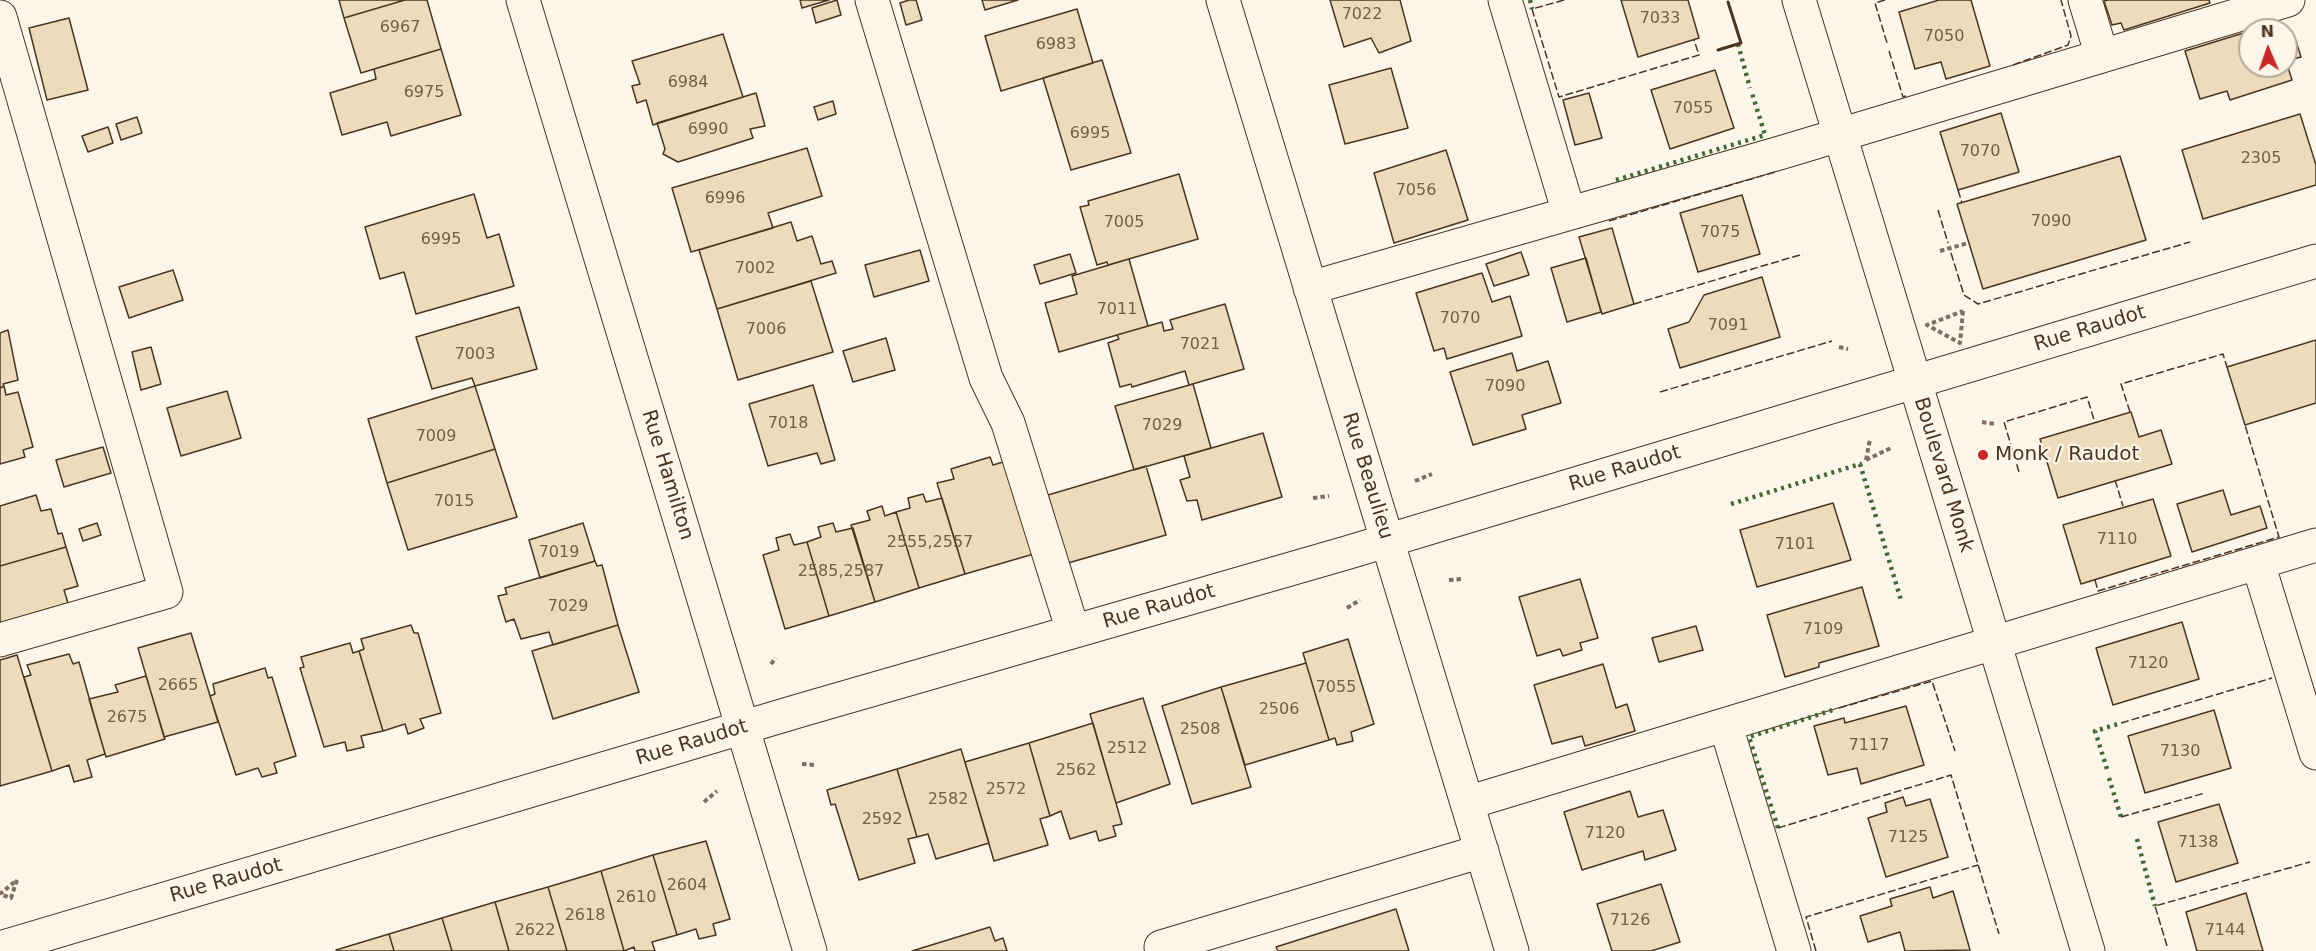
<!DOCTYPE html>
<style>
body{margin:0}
#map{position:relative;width:2316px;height:951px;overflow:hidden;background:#fbf6e9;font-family:"DejaVu Sans",sans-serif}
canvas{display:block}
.north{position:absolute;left:2238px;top:18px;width:60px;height:60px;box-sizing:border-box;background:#fbf6e9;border:2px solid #b4a999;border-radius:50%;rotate:358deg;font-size:16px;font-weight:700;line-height:24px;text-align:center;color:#4a3520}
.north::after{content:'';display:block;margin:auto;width:21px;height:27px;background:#c62828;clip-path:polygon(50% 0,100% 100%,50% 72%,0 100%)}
</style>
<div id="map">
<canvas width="2316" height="951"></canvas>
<div class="north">N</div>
</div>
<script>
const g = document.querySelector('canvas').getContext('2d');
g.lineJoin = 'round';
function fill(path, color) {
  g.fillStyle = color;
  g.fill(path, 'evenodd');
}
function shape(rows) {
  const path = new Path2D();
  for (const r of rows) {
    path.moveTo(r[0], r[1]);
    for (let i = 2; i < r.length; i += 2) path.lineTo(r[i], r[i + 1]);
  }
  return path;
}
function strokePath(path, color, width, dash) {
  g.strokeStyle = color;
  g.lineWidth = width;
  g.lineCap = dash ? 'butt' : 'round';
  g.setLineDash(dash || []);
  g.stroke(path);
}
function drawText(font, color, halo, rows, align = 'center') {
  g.font = font + ' "DejaVu Sans",sans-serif';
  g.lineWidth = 4.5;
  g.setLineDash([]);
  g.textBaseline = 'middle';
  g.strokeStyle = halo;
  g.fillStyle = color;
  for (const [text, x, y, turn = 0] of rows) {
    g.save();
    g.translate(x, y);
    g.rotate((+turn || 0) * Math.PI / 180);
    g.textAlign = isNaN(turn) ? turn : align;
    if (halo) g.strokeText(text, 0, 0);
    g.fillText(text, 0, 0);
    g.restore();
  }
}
const building = shape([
 [339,0,405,0,344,18,339,0],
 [405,0,427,0,441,49,361,73,344,18,405,0],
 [800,0,829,0,802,8,800,0],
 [837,0,841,15,816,23,812,8,837,0],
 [909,0,916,0,922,20,906,25,900,3,909,0],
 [982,0,1018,0,985,10,982,0],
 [1330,0,1400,0,1411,41,1379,53,1371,38,1344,47,1330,0],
 [1621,0,1688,0,1699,38,1638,57,1621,0],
 [1939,0,1971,0,1990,66,1946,79,1941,62,1915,69,1899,12,1939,0],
 [2108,0,2209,0,2210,3,2124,30,2121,23,2112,25,2104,1,2108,0],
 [1077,9,1093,63,1001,91,985,36,1077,9],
 [69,18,88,90,47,100,29,28,69,18],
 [2275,23,2277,30,2253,30,2275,23],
 [2250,31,2250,66,2286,66,2286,44,2296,41,2301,57,2286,61,2292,80,2230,100,2227,91,2200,99,2185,51,2250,31],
 [723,34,743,97,653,125,646,100,637,103,632,86,640,84,632,61,723,34],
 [441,49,461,115,391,136,387,122,342,135,330,93,376,79,374,69,441,49],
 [1102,60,1131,153,1071,170,1043,78,1102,60],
 [1391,68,1408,128,1345,144,1329,85,1391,68],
 [1715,70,1734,128,1670,149,1651,90,1715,70],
 [756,93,765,126,750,129,753,138,678,162,663,154,665,149,657,123,756,93],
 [1589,93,1602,138,1575,145,1563,100,1589,93],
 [833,101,836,114,818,120,814,107,833,101],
 [2001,113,2019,172,1958,190,1940,132,2001,113],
 [2300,114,2316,165,2316,185,2203,219,2182,150,2300,114],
 [137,117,142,133,121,140,116,124,137,117],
 [108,127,113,143,88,152,82,136,108,127],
 [807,148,822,196,768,213,773,228,691,252,672,188,807,148],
 [1446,150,1468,220,1394,243,1374,173,1446,150],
 [2120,156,2146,240,1983,289,1957,204,2120,156],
 [1179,174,1198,239,1108,265,1107,262,1097,265,1080,207,1089,205,1088,201,1179,174],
 [474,194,487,238,499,234,514,286,416,314,404,272,380,279,365,227,474,194],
 [1742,195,1760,254,1698,272,1680,213,1742,195],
 [791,222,797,241,812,236,821,264,832,261,836,273,717,309,699,250,791,222],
 [1612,228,1634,304,1602,314,1579,237,1612,228],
 [920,250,929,281,874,297,865,265,920,250],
 [1521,252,1529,275,1494,286,1486,264,1521,252],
 [1070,254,1076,273,1040,284,1034,265,1070,254],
 [1586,258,1601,312,1567,322,1551,268,1586,258],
 [1129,259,1148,326,1059,352,1045,303,1077,294,1072,276,1129,259],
 [173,270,183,300,129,318,119,287,173,270],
 [1482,273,1492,302,1510,296,1522,336,1447,359,1444,348,1434,351,1416,293,1482,273],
 [1762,277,1780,337,1680,368,1668,329,1689,322,1704,295,1762,277],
 [811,281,833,352,738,380,717,309,811,281],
 [1225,304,1244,369,1189,385,1185,371,1132,387,1131,384,1120,387,1108,343,1119,339,1117,335,1162,322,1164,331,1173,329,1170,320,1225,304],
 [519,307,537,369,475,386,472,378,432,389,416,337,519,307],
 [8,330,18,380,3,384,4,386,0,388,0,333,8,330],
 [886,338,895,370,853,382,843,351,886,338],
 [2316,340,2316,403,2245,425,2227,367,2316,340],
 [151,347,161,384,141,390,132,352,151,347],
 [1512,353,1517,371,1548,361,1561,403,1522,415,1526,429,1473,445,1450,372,1512,353],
 [1193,384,1211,448,1134,470,1115,406,1193,384],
 [813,385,835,460,821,464,817,453,768,466,749,404,813,385],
 [4,386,6,395,18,392,33,447,23,450,25,457,0,464,0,388,4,386],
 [475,386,495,449,387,483,368,419,475,386],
 [227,391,241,438,181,456,167,408,227,391],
 [2131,412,2139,437,2161,430,2172,464,2058,498,2040,439,2131,412],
 [1263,433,1282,497,1202,520,1197,500,1187,501,1180,480,1190,477,1184,456,1263,433],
 [103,447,111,473,64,487,56,460,103,447],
 [495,449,517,517,408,550,387,483,495,449],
 [990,457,993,465,1010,460,1037,553,965,574,937,483,954,479,951,469,990,457],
 [1146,466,1166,535,1068,563,1048,495,1146,466],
 [2223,490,2231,515,2260,506,2267,528,2192,552,2177,504,2223,490],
 [923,494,926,502,942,498,965,574,919,588,896,512,910,508,908,498,923,494],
 [36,495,41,511,51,509,58,534,62,533,66,547,0,566,0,506,36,495],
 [2153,499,2171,556,2081,584,2063,525,2153,499],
 [1833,503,1851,560,1757,587,1740,530,1833,503],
 [882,506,885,516,896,512,919,588,875,602,851,525,870,520,867,511,882,506],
 [97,523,101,535,83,541,79,529,97,523],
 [583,523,595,561,540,578,529,540,583,523],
 [833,523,836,532,853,528,875,602,829,616,807,542,821,537,818,527,833,523],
 [790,534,794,545,807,542,829,616,785,629,763,555,779,550,776,538,790,534],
 [66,547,78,586,64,590,68,603,0,623,0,566,66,547],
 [595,561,597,566,602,565,618,625,553,645,549,632,521,639,514,619,506,622,498,596,507,594,505,588,595,561],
 [1580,579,1598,638,1580,643,1582,650,1563,656,1560,649,1537,656,1519,597,1580,579],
 [1862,587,1879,646,1819,663,1819,667,1785,677,1767,615,1862,587],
 [2182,622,2199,679,2113,705,2096,648,2182,622],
 [411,625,414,633,418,633,441,713,420,719,424,728,408,734,405,724,383,731,359,651,364,649,361,639,411,625],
 [618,625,639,692,553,719,532,651,618,625],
 [1696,626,1703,650,1659,662,1652,638,1696,626],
 [191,633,218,722,164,737,138,648,191,633],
 [1348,639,1374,724,1351,732,1353,741,1337,745,1335,738,1329,740,1303,653,1348,639],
 [350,643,353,653,359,651,383,731,361,736,364,747,347,751,345,742,324,747,300,668,304,667,301,657,350,643],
 [69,654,73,664,79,662,105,754,87,760,92,777,74,782,69,765,52,771,24,677,31,675,27,665,69,654],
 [17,655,52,771,0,786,0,660,17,655],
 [1306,663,1329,740,1245,765,1221,687,1306,663],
 [1603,664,1616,708,1627,704,1635,731,1585,746,1582,736,1552,744,1534,685,1603,664],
 [265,668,268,678,272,677,296,756,274,763,277,773,262,777,258,768,236,775,210,696,215,694,213,684,265,668],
 [146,676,165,739,106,757,89,699,118,692,115,685,146,676],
 [1221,687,1251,787,1192,804,1162,706,1221,687],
 [1143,698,1170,784,1116,803,1090,714,1143,698],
 [1906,706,1924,765,1861,784,1857,768,1828,775,1814,726,1844,718,1845,723,1906,706],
 [2214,710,2231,768,2145,793,2128,736,2214,710],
 [1093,723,1122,824,1113,826,1116,836,1099,841,1096,831,1070,839,1061,811,1050,816,1029,743,1093,723],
 [1029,743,1050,816,1040,819,1048,845,994,861,965,762,1029,743],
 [961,749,989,843,936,859,928,834,917,837,897,769,961,749],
 [897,769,917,837,908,839,915,863,859,880,835,804,831,805,827,790,897,769],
 [1630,791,1638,817,1663,810,1676,850,1645,860,1643,851,1582,870,1564,812,1630,791],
 [1903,797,1906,806,1930,799,1948,857,1886,877,1868,818,1887,812,1885,803,1903,797],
 [2219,804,2238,863,2176,882,2158,822,2219,804],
 [706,841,730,919,713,924,716,935,699,939,696,929,677,935,653,855,706,841],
 [653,855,677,935,652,942,655,951,635,951,634,947,624,951,601,871,653,855],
 [601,871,624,951,567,951,548,887,601,871],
 [1661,884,1680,942,1651,951,1612,951,1597,904,1661,884],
 [548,887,567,951,509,951,495,902,548,887],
 [1930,887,1933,898,1953,891,1970,950,1905,951,1900,932,1868,942,1860,916,1892,906,1890,899,1930,887],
 [2246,893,2263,951,2197,951,2186,912,2246,893],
 [495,902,509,951,452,951,442,918,495,902],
 [1396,909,1409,951,1278,951,1276,947,1396,909],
 [442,918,452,951,394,951,389,934,442,918],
 [990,927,995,941,1003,938,1007,951,912,951,990,927],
 [389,934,394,951,337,951,336,950,389,934]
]);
fill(building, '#ecdcbc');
strokePath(building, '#4a3520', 1.5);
const minor = shape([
 [523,0,810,951],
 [872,0,986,378,1008,423,1073,631],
 [1223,0,1512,951],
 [1505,0,1569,213],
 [1799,0,2088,951],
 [2085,0,2102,56],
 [0,17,166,592,0,640],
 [1310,288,1783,152,2288,0],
 [2258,563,2316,753],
 [1726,726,1794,951],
 [1467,803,2316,545],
 [0,948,805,709,1346,553,2316,261],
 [1162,951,1161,947,1482,851]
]);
strokePath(minor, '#4a3520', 35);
strokePath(shape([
 [1940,251,1968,243],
 [1963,311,1960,343,1927,325,1963,311],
 [1839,347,1848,349],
 [1982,422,1995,424],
 [1866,460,1870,439],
 [1866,460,1891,448],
 [1415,481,1432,474],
 [1313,498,1329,496],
 [1449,580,1462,579],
 [1347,608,1360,600],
 [771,664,776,658],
 [802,764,815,765],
 [704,802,717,791],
 [17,880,11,898,0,894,17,880]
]), '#7f6f5c', 4, [4.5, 3]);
strokePath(minor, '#fbf6e9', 33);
strokePath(shape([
 [1530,0,1532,9],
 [1738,44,1750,88],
 [1616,180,1765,135,1752,93],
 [1731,504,1860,464,1876,517],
 [1878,524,1901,600],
 [2107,769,2095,731,2121,723],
 [2109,778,2121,817],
 [1778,828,1749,737,1836,709],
 [2137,839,2155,906]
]), '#436837', 4.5, [3, 4.5]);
strokePath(shape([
 [1564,0,1532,9,1559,97,1699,55,1694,40],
 [1885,0,1875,3,1887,43],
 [1889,51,1903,97,1906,96],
 [2013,65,2068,45,2071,36,2061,0],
 [1958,190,1962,203],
 [1938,210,1948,243],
 [1609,221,1775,172],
 [1951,253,1964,295,1978,304,2190,242],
 [1634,304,1803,254],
 [1660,392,1832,341],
 [2130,412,2121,384,2223,354,2227,367],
 [2019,472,2004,422,2087,397,2095,423],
 [2115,480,2123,506],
 [2095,580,2098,591,2279,537,2245,425],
 [1839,708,1932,681,1955,751],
 [2121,723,2272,678],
 [2121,817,2205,793],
 [1778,828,1951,775,1999,934],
 [2167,946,2155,906,2310,862],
 [1816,951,1806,917,1978,865]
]), '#4a3520', 1.5, [8, 3]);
strokePath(shape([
 [1718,50,1741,43,1728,2]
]), '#4a3520', 3);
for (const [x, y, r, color] of [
 [1983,455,6,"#c62828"]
]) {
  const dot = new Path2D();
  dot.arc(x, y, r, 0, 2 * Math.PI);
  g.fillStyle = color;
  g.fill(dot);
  strokePath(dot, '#fbf6e9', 2);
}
drawText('16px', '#725f47', null, [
 ["7022",1362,15],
 ["7033",1660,19],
 ["6967",400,28],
 ["7050",1944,37],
 ["6983",1056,45],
 ["6984",688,83],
 ["6975",424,93],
 ["7055",1693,109],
 ["6990",708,130],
 ["6995",1090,134],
 ["7070",1980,152],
 ["2305",2261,159],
 ["7056",1416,191],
 ["6996",725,199],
 ["7090",2051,222],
 ["7005",1124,223],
 ["7075",1720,233],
 ["6995",441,240],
 ["7002",755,269],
 ["7011",1117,310],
 ["7070",1460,319],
 ["7091",1728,326],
 ["7006",766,330],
 ["7021",1200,345],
 ["7003",475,355],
 ["7090",1505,387],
 ["7018",788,424],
 ["7029",1162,426],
 ["7009",436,437],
 ["7015",454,502],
 ["7110",2117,540],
 ["2555,2557",930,543],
 ["7101",1795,545],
 ["7019",559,553],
 ["2585,2587",841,572],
 ["7029",568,607],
 ["7109",1823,630],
 ["7120",2148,664],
 ["2665",178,686],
 ["7055",1336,688],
 ["2506",1279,710],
 ["2675",127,718],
 ["2508",1200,730],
 ["7117",1869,746],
 ["2512",1127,749],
 ["7130",2180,752],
 ["2562",1076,771],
 ["2572",1006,790],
 ["2582",948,800],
 ["2592",882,820],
 ["7120",1605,834],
 ["7125",1908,838],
 ["7138",2198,843],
 ["2604",687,886],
 ["2610",636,898],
 ["2618",585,916],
 ["7126",1630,921],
 ["2622",535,931],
 ["7144",2225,931]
]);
drawText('20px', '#4a3520', '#fbf6e9', [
 ["Rue Raudot",2090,329,-17],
 ["Rue Raudot",1625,469,-17],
 ["Rue Hamilton",667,475,73],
 ["Boulevard Monk",1943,475,73],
 ["Rue Beaulieu",1367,476,73],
 ["Rue Raudot",1159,607,-16],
 ["Rue Raudot",692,743,-17],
 ["Rue Raudot",226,881,-16]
]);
drawText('20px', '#4a3520', '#fbf6e9', [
 ["Monk / Raudot",1995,455]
], 'left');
</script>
